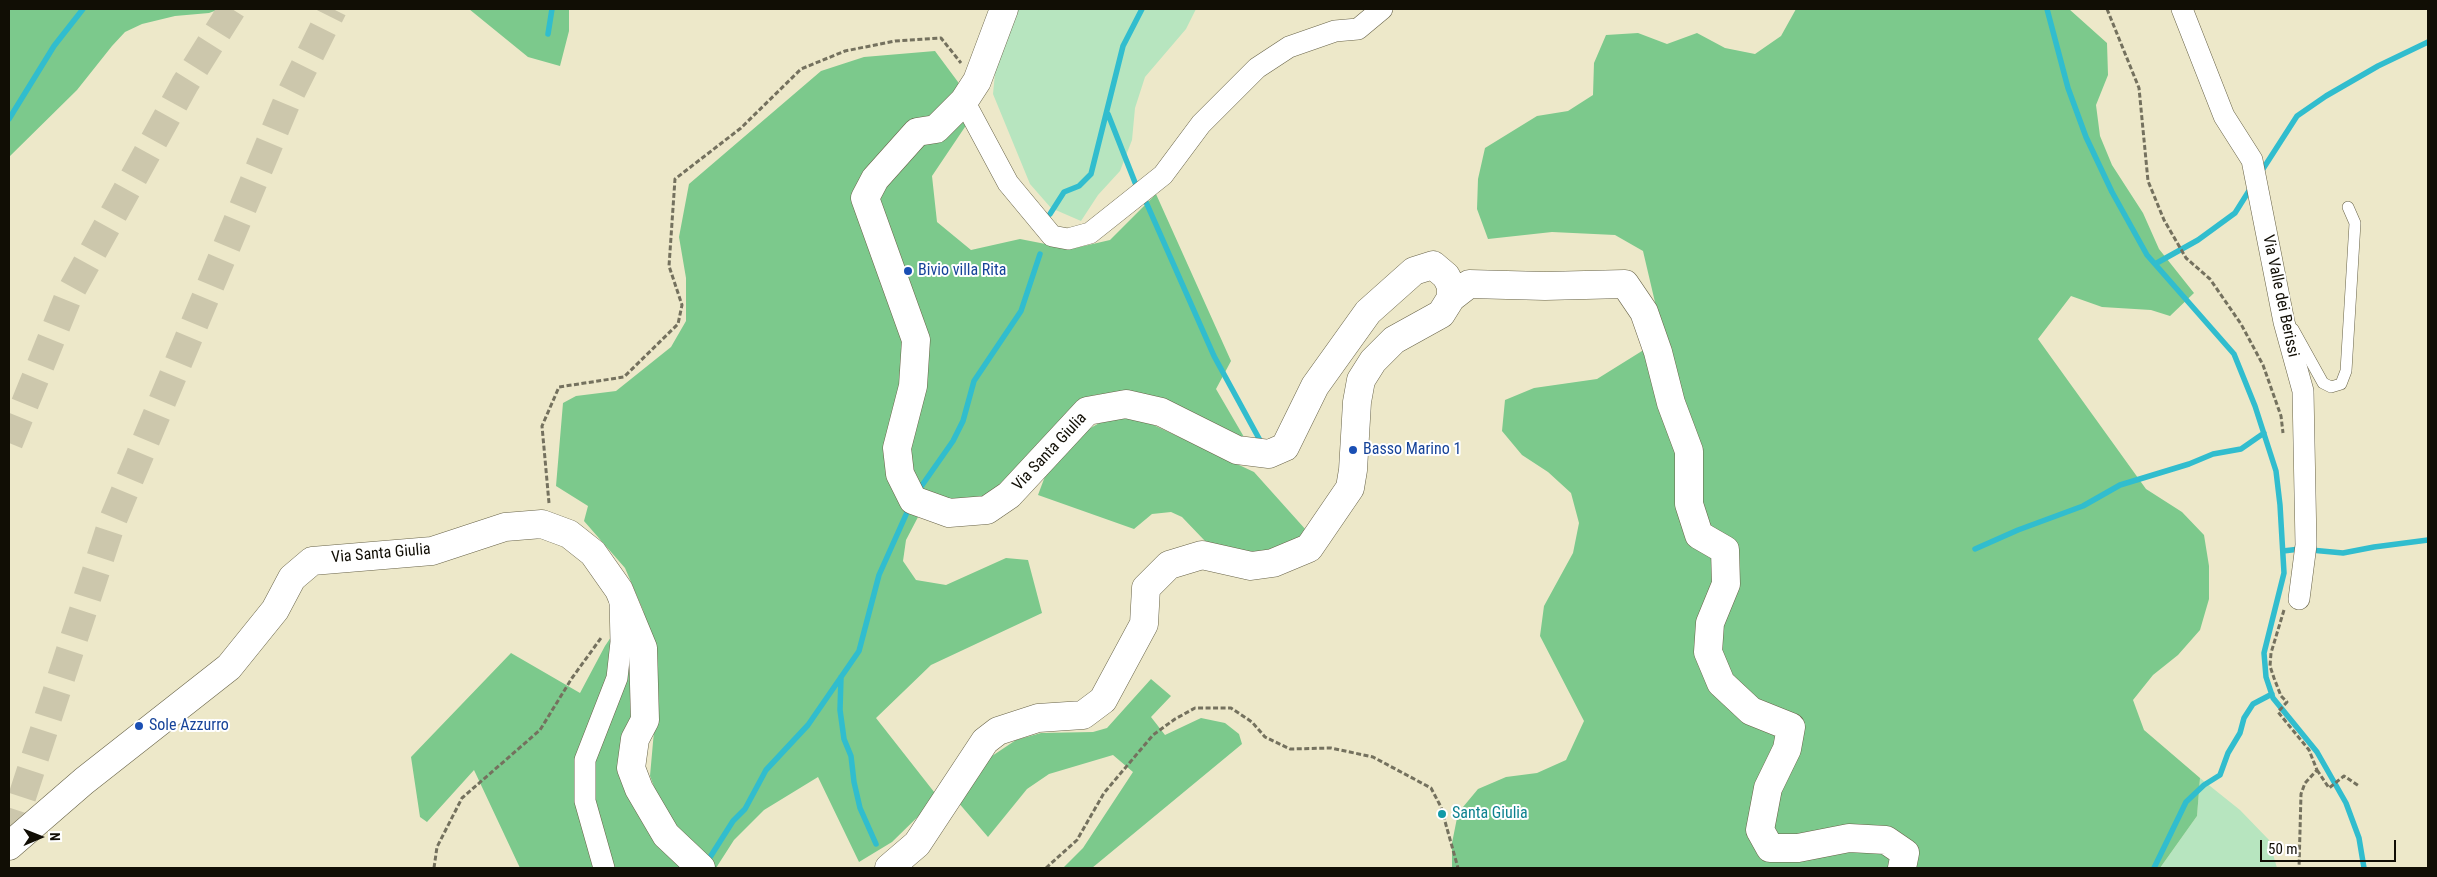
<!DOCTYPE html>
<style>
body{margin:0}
#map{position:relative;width:2437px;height:877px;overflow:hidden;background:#ede8c9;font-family:"Roboto Condensed",sans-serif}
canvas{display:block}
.frame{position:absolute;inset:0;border:10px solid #110e05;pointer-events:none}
.north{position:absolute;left:15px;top:812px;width:50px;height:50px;-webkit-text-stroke:4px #fff;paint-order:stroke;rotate:89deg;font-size:14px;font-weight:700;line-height:20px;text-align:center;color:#110e05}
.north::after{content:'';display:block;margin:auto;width:18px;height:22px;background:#110e05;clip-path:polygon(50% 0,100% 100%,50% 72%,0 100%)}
.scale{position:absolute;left:2260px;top:840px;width:136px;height:22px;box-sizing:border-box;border:2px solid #110e05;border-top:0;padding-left:6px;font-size:15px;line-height:18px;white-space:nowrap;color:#110e05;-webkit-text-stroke:4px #fff;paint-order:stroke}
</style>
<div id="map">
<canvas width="2437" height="877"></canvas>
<div class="frame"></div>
<div class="north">N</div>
<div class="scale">50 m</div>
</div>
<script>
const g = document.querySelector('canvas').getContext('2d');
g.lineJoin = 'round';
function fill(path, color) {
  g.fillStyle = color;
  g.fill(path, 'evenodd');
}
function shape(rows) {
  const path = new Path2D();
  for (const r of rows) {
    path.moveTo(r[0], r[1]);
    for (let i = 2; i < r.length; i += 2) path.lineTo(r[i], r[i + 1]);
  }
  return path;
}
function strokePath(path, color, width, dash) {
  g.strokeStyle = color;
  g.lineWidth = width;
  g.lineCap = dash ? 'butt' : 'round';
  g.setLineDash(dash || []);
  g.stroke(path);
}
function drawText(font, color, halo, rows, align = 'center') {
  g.font = font + ' "Roboto Condensed",sans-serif';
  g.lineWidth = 4;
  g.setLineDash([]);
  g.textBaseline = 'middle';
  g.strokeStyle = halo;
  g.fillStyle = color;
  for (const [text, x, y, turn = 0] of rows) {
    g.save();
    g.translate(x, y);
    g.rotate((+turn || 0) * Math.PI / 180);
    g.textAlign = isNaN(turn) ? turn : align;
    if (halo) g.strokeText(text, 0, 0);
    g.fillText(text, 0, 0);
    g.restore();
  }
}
fill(shape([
 [1016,9,1196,9,1186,29,1145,77,1135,108,1132,140,1120,171,1098,195,1081,221,1051,208,1030,184,993,94,996,63],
 [2200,778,2240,810,2269,840,2277,868,2160,868,2197,816]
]), '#b7e5bf');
fill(shape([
 [9,9,220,9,209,13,175,16,142,24,125,32,112,46,77,90,9,157],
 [469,9,569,9,569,31,560,66,528,57],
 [1796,9,2069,9,2107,43,2108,75,2096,105,2100,136,2112,165,2143,213,2159,249,2194,293,2170,316,2151,310,2102,307,2071,296,2038,339,2146,489,2182,512,2204,535,2209,566,2209,599,2200,630,2178,655,2153,675,2133,700,2144,730,2200,778,2197,816,2160,868,1452,868,1452,843,1458,813,1478,789,1506,777,1537,773,1566,760,1584,721,1540,636,1544,606,1573,553,1579,523,1571,493,1548,472,1522,455,1502,431,1505,400,1534,388,1597,379,1650,346,1658,315,1643,251,1615,235,1552,232,1488,239,1477,209,1478,179,1485,148,1537,116,1568,111,1593,95,1594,63,1606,35,1638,33,1667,44,1697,33,1725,48,1755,54,1781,36],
 [935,51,958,82,971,118,932,176,937,222,971,250,1020,239,1071,249,1110,240,1156,194,1231,361,1216,389,1244,437,1239,440,1124,393,1094,395,1071,411,991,493,971,501,944,500,929,496,906,540,903,561,916,580,946,585,1006,558,1028,560,1042,613,931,665,876,718,938,797,892,842,859,862,818,777,764,810,734,840,716,868,685,838,659,800,650,776,655,720,652,644,643,610,625,568,584,521,588,506,556,486,563,403,576,396,616,391,671,347,686,321,686,278,679,237,689,184,821,71,864,57],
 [1121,417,1145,421,1254,472,1306,530,1293,544,1273,553,1234,552,1205,541,1182,517,1171,512,1152,514,1134,529,1038,495,1050,463,1082,433,1101,422],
 [625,616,641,662,629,745,688,868,520,868,474,770,427,822,420,817,411,757,511,653,580,693,605,646],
 [1151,679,1171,696,1151,717,1165,735,1201,718,1225,723,1239,734,1242,744,1092,868,1063,868,1083,848,1133,772,1113,755,1049,774,1027,789,988,837,957,801,986,760,1016,740,1041,733,1093,732,1107,728]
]), '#7cc98c');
strokePath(shape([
 [2047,9,2068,88,2086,137,2112,192,2147,255,2234,354,2255,406,2276,471,2280,505,2284,573,2264,653,2266,677,2273,698,2317,752,2346,803,2359,838,2364,868],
 [548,34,552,9],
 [1108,114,1136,185],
 [9,119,54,46,83,9],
 [2261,172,2297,116,2326,96,2378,66,2428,42],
 [1146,202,1214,356,1262,444],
 [1050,214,1064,192,1079,186,1091,174,1123,46,1142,9],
 [2155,264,2198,240,2235,213,2252,186],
 [918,491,953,441,963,421,974,381,1021,311,1040,254],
 [1975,549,2018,530,2083,506,2120,485,2189,464,2213,454,2241,449,2264,433],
 [2283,551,2300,549,2343,553,2374,547,2428,540],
 [841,677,840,710,844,739,851,756,854,782,860,808,876,844],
 [707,862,733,821,745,809,766,770,808,725,859,651,879,575,909,508],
 [2154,868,2186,802,2204,785,2220,775,2228,753,2240,733,2244,718,2253,704,2272,694]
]), '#31bdce', 5.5);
strokePath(shape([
 [9,443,69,295,185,84,232,9],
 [9,837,112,522,288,99,333,9]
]), '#ccc7ac', 28, [28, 14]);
const lane = shape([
 [2293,329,2323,383,2331,387,2341,384,2346,371,2355,223,2348,207]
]);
const street = shape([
 [2182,9,2224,116,2252,160,2284,322,2303,391,2306,545,2299,599],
 [964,101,1008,183,1052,236,1068,239,1090,233,1163,175,1201,124,1257,68,1289,47,1335,31,1358,29,1382,9],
 [604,868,585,801,585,760,617,678,621,642,620,600]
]);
const secondary = shape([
 [1451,298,1469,284,1545,286,1625,284,1644,312,1658,352,1671,403,1689,451,1689,504,1699,535,1725,550,1726,584,1710,623,1708,652,1721,683,1751,711,1791,727,1787,749,1768,788,1760,830,1770,848,1798,848,1849,838,1886,840,1905,853,1902,868],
 [9,846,84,781,229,667,275,610,292,578,312,561,432,551,505,527,542,524,569,534,593,553,619,590,643,648,645,720,635,739,631,768,639,789,666,835,701,868],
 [889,868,917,844,985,741,998,731,1038,718,1083,715,1103,700,1144,624,1146,588,1169,565,1202,555,1251,566,1273,563,1309,548,1350,488,1353,470,1357,402,1361,380,1373,361,1394,340,1441,314,1451,298,1451,286,1446,276,1433,265,1414,271,1368,312,1315,386,1285,447,1269,454,1237,450,1161,412,1126,404,1087,411,1009,495,987,510,949,513,913,500,900,474,897,448,913,386,916,340,865,198,875,179,917,132,936,129,964,101,977,81,1004,9]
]);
strokePath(lane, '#686348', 12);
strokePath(street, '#686348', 22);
strokePath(secondary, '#686348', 29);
strokePath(shape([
 [2107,9,2139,88,2148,181,2164,220,2186,258,2210,279,2241,324,2263,365,2281,416,2283,433],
 [549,503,542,426,559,387,624,377,678,324,682,305,669,266,675,179,741,128,801,69,845,51,895,41,941,38,961,63],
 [2284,610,2271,653,2270,666,2274,678,2281,696,2287,702,2278,712,2309,750,2317,770,2305,783,2301,794,2299,868],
 [2317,770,2329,788,2344,776,2359,786],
 [434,868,437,847,462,798,540,730,572,678,601,638],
 [1046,868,1077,840,1104,793,1153,735,1175,719,1195,708,1231,708,1252,722,1265,737,1290,749,1331,748,1373,757,1431,788,1441,807,1458,868]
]), '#74715e', 3, [5, 2.5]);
strokePath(lane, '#fff', 11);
strokePath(street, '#fff', 21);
strokePath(secondary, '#fff', 28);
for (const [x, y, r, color] of [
 [908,271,5,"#1a4fb4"],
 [1353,450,5,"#1a4fb4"],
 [139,726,5,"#1a4fb4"],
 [1442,814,5,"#0f9aa8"]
]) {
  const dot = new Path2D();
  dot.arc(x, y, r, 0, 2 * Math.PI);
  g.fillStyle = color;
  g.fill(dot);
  strokePath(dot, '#fff', 2);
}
drawText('16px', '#164399', '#fff', [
 ["Bivio villa Rita",918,271],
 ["Basso Marino 1",1363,450],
 ["Sole Azzurro",149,726]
], 'left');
drawText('16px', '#110e05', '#fff', [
 ["Via Valle dei Berissi",2280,296,78],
 ["Via Santa Giulia",1050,452,-47],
 ["Via Santa Giulia",381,554,-5]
]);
drawText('16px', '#0d838f', '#fff', [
 ["Santa Giulia",1452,814]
], 'left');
</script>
